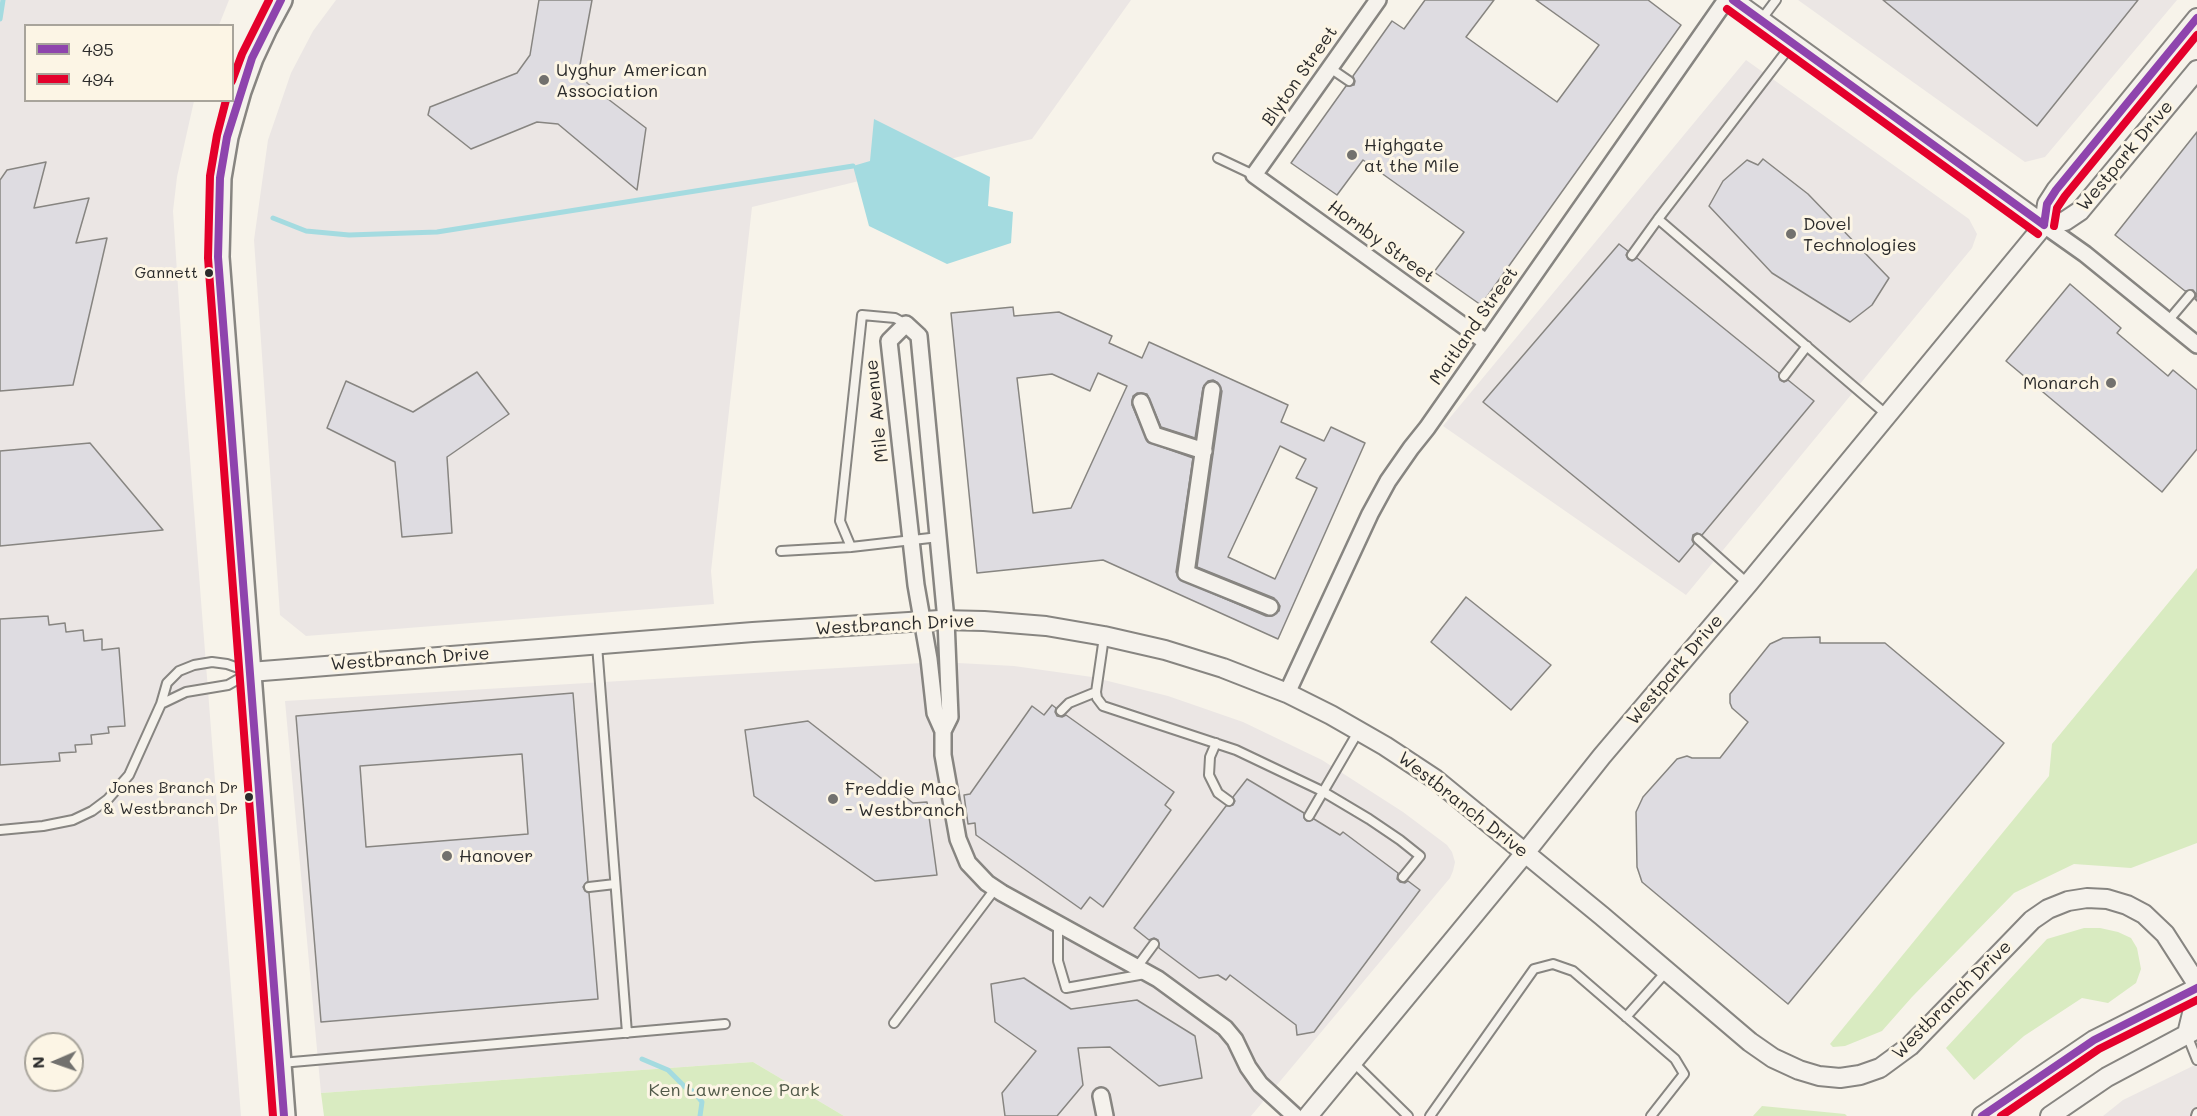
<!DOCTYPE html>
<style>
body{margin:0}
#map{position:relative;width:2197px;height:1116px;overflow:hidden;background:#f7f3ea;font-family:Mali,sans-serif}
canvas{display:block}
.legend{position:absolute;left:24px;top:24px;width:210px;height:78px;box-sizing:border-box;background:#fcf5e5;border:2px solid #a8a49b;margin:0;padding:8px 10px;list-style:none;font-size:18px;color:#2b2b2b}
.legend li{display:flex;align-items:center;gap:12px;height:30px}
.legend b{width:30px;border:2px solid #a8a49b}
.north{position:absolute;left:24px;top:1032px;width:60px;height:60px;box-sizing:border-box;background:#fcf5e5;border:2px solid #a8a49b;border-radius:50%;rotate:268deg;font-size:16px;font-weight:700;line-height:24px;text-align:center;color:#2b2b2b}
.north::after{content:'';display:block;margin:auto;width:21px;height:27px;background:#72716e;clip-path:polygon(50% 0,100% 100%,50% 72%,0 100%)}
</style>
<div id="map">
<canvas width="2197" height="1116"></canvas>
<ul class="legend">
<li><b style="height:8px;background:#8e44ad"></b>495</li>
<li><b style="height:8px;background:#e4002b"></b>494</li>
</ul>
<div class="north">N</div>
</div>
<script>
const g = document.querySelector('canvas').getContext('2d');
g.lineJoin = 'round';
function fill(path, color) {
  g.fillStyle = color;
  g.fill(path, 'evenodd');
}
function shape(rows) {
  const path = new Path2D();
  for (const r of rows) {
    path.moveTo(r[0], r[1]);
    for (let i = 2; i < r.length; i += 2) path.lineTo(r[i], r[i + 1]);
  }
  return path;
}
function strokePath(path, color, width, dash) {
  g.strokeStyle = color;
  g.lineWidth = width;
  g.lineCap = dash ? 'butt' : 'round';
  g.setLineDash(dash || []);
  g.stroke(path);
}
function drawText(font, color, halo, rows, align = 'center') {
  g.font = font + ' Mali,sans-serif';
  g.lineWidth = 6;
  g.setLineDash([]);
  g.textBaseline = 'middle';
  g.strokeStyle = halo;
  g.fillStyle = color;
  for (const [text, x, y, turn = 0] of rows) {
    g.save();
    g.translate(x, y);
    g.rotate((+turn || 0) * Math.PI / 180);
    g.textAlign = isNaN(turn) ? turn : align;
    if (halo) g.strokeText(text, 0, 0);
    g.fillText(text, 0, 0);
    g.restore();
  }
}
fill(shape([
 [0,0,229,0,219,25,26,26,26,100,194,101,177,177,173,211,185,394,241,1116,0,1116],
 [36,1044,72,1044,72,1080,36,1080],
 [336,0,1131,0,1032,139,752,207,711,571,714,604,306,636,280,615,254,240,268,140,291,73,313,31],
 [1798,0,2177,0,2045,157,2025,162],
 [1746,60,1969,219,1977,234,1972,248,1686,595,1443,426],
 [939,662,1014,666,1092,677,1168,696,1243,722,1322,760,1403,812,1447,845,1452,852,1455,862,1453,871,1450,878,1251,1116,844,1116,753,1062,321,1093,285,701],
 [2197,1064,2197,1116,2103,1116,2123,1100]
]), '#ebe6e4');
fill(shape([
 [2197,568,2197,843,2131,868,2074,864,2014,893,1912,997,1882,1031,1845,1046,1833,1047,1830,1044,2049,776,2052,744],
 [2084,928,2100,928,2118,932,2131,938,2137,948,2141,969,2136,983,2108,1003,2082,998,2024,1036,1974,1080,1946,1048,2047,939],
 [753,1062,844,1116,324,1116,321,1093],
 [1762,1106,1845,1114,1847,1116,1753,1116]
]), '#d9ebc1');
fill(shape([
 [874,119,990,177,988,206,1013,212,1011,243,947,264,869,226,853,166,870,161]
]), '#a4dbe0');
strokePath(shape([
 [0,19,3,0],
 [273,218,306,231,349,235,437,232,853,166],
 [642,1059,668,1070,685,1087,694,1092,702,1102,700,1116]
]), '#a4dbe0', 5);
const building = shape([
 [539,0,592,0,580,65,587,83,646,128,637,190,558,124,537,122,471,149,428,115,430,107,517,73,530,55,539,0],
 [1425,0,1494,0,1466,37,1557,102,1599,45,1536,0,1648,0,1681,25,1481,305,1434,272,1464,232,1363,160,1337,195,1291,163,1346,86,1354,85,1355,81,1353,76,1392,21,1404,29,1425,0],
 [1883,0,2138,0,2037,126,1883,0],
 [2197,132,2197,301,2195,299,2196,294,2193,290,2185,291,2115,235,2197,132],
 [1763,159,1808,194,1889,278,1872,305,1850,322,1772,273,1709,206,1723,181,1747,160,1758,165,1763,159],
 [46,162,34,208,89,198,76,243,107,238,73,385,0,391,0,180,7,170,46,162],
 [1619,244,1628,251,1626,255,1628,259,1632,261,1637,258,1779,373,1780,380,1784,382,1788,380,1814,401,1702,535,1697,533,1693,535,1692,540,1694,544,1679,562,1483,402,1619,244],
 [2070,284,2121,328,2117,333,2168,376,2173,370,2197,390,2197,449,2162,492,2006,361,2070,284],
 [1013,307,1014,316,1059,312,1112,336,1109,343,1142,358,1149,342,1288,405,1281,422,1324,441,1331,427,1365,443,1278,639,1103,560,977,573,951,313,1013,307],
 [1098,373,1127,386,1071,508,1033,513,1017,378,1052,374,1090,391,1098,373],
 [1213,380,1218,383,1222,391,1197,567,1274,598,1280,606,1279,611,1272,616,1266,616,1179,579,1176,572,1193,458,1148,442,1132,405,1133,396,1137,393,1147,394,1161,427,1195,438,1203,388,1208,381,1213,380],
 [1280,446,1306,459,1296,478,1317,488,1275,579,1228,557,1280,446],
 [477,372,509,414,447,457,452,533,402,537,395,462,327,428,346,381,413,412,477,372],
 [90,443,163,530,0,546,0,451,90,443],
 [1466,597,1551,665,1511,710,1431,642,1466,597],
 [48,616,49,625,65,623,66,632,83,630,84,641,102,639,102,650,119,648,125,726,108,727,109,733,91,735,92,744,75,745,76,752,59,753,60,761,0,765,0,619,48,616],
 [1820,637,1820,643,1885,643,2004,743,1788,1004,1642,882,1637,867,1636,812,1643,797,1677,759,1687,756,1692,758,1720,758,1748,722,1732,708,1730,703,1730,694,1770,644,1783,638,1820,637],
 [573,693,588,881,583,887,585,891,589,893,598,999,321,1022,296,716,573,693],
 [522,754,528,834,366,847,360,766,522,754],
 [1052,705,1056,708,1055,712,1057,716,1062,717,1066,715,1174,792,1165,805,1171,810,1103,907,1090,897,1081,909,976,835,975,823,968,824,964,795,970,794,1032,706,1044,715,1052,705],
 [808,721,913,803,927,802,937,875,875,881,754,796,745,730,808,721],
 [1247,779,1304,813,1304,818,1307,821,1314,819,1340,835,1343,832,1398,873,1397,879,1400,882,1405,883,1408,881,1420,890,1314,1032,1297,1035,1296,1025,1230,975,1226,980,1218,975,1199,978,1159,948,1158,940,1154,938,1149,940,1134,928,1226,806,1233,805,1235,801,1233,797,1247,779],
 [1024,978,1071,1009,1137,1000,1195,1036,1202,1078,1159,1086,1110,1047,1078,1048,1083,1085,1057,1116,1005,1116,1002,1093,1036,1051,995,1022,991,984,1024,978]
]);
fill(building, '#dedce1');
strokePath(building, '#878581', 1.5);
const service = shape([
 [1761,20,1776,0],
 [1792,44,1658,219,1887,415],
 [1330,68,1349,81],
 [1218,158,1254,175],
 [1632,255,1658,219],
 [2168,321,2190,295],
 [1784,376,1807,346],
 [1698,539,1747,583],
 [851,547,840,521,862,315,895,318,906,324],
 [781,551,851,547,939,537],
 [597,645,627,1033],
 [1096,692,1104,637],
 [161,704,186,692,228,685,249,673],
 [1061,711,1069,703,1096,692,1097,698,1103,706,1236,750,1322,791,1369,819,1400,840,1420,856,1403,877],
 [1216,743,1210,757,1209,775,1218,793,1229,801],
 [1309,816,1358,732],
 [0,830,43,826,73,820,92,811,108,799,129,775,161,704,167,683,179,671,194,665,212,662,227,664,247,671],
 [589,887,615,884],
 [1058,924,1058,961,1066,988,1145,974],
 [1137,967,1154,944],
 [1626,1017,1666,972],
 [894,1023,995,889],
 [2187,1035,2197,1060],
 [1353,1062,1408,1116],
 [281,1063,725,1024],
 [1430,1116,1534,969,1553,964,1573,971,1675,1059,1684,1074,1651,1116],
 [2196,1116,2197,1113]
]);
const minor = shape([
 [1378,0,1254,175,1486,342],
 [2044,225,2085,254,2197,345],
 [1212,390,1186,573,1270,607],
 [1141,402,1154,435,1204,451],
 [1287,693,1370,514,1388,481,1411,448,1427,428,1726,0],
 [943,731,935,713,929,659,916,585,889,341,906,324,919,336,946,620,950,717,943,731,943,755,958,839,968,863,987,883,1002,893,1158,979,1225,1028,1235,1040,1248,1067,1260,1084,1295,1116],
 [1101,1096,1105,1116]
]);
const tertiary = shape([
 [1733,0,2044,225],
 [2044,225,2065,221,2080,211,2197,70],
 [250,672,753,632,940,620,984,621,1046,626,1104,636,1165,650,1223,668,1287,693,1331,715,1385,746,1435,779,1602,916,1750,1042,1773,1058,1799,1070,1819,1076,1840,1078,1860,1075,1880,1068,1910,1046,2032,920,2048,909,2068,901,2087,898,2107,899,2127,905,2144,914,2165,934,2197,984],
 [2187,1034,2197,993],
 [1308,1116,1525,853,1602,756,1748,584,2044,225,2047,204,2056,190,2197,18],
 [1982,1116,2094,1040,2197,988],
 [2050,1116,2107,1077,2197,1029]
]);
const secondary = shape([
 [281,0,266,28,252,58,240,91,227,137,220,178,218,257,284,1116]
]);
strokePath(service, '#878581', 12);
strokePath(minor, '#878581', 20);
strokePath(tertiary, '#878581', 22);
strokePath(secondary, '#878581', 26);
strokePath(service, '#f5f2ec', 8);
strokePath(minor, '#f5f2ec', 15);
strokePath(tertiary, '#f5f2ec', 18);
strokePath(secondary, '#f5f2ec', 21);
strokePath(shape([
 [281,0,252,58,227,137,220,178,218,257,284,1116],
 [1733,0,2044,225],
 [2044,225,2047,204,2056,190,2197,18],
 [1982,1116,2094,1040,2197,988]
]), '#8e44ad', 8);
strokePath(shape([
 [1727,9,2038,234],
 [232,81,242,54,269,0],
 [226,100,217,135,210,176,208,258,273,1116],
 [2054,226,2057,208,2065,196,2197,35],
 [2001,1116,2099,1049,2197,1000]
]), '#e4002b', 8);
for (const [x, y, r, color] of [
 [544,80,6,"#72716e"],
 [1352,155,6,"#72716e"],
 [1791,234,6,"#72716e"],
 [209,273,5,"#2b2b2b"],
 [2111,383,6,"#72716e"],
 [249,797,5,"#2b2b2b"],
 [833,799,6,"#72716e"],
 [447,856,6,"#72716e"]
]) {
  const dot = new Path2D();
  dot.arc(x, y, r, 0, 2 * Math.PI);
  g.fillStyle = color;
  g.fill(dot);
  strokePath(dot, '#fcf5e5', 2);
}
drawText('16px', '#2b2b2b', '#fcf5e5', [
 ["Gannett",198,273],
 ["Jones Branch Dr",238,788],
 ["& Westbranch Dr",238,809]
], 'right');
drawText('18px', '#2b2b2b', '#fcf5e5', [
 ["Uyghur American",556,70],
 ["Association",556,91],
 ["Highgate",1364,145],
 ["at the Mile",1364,166],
 ["Dovel",1803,224],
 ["Technologies",1803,245],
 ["Monarch",2099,383,"right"],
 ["Freddie Mac",845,789],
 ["- Westbranch",845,810],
 ["Hanover",459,856]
], 'left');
drawText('18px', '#2b2b2b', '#fcf5e5', [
 ["Blyton Street",1300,76,-55],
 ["Westpark Drive",2125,156,-50],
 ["Hornby Street",1381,242,36],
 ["Maitland Street",1474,326,-55],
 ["Mile Avenue",877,411,-96],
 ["Westbranch Drive",895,625,-3],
 ["Westbranch Drive",410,659,-4],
 ["Westpark Drive",1675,670,-50],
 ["Westbranch Drive",1463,805,38],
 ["Westbranch Drive",1952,1000,-45]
]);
drawText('18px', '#505948', '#fcf5e5', [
 ["Ken Lawrence Park",734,1090]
]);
</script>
